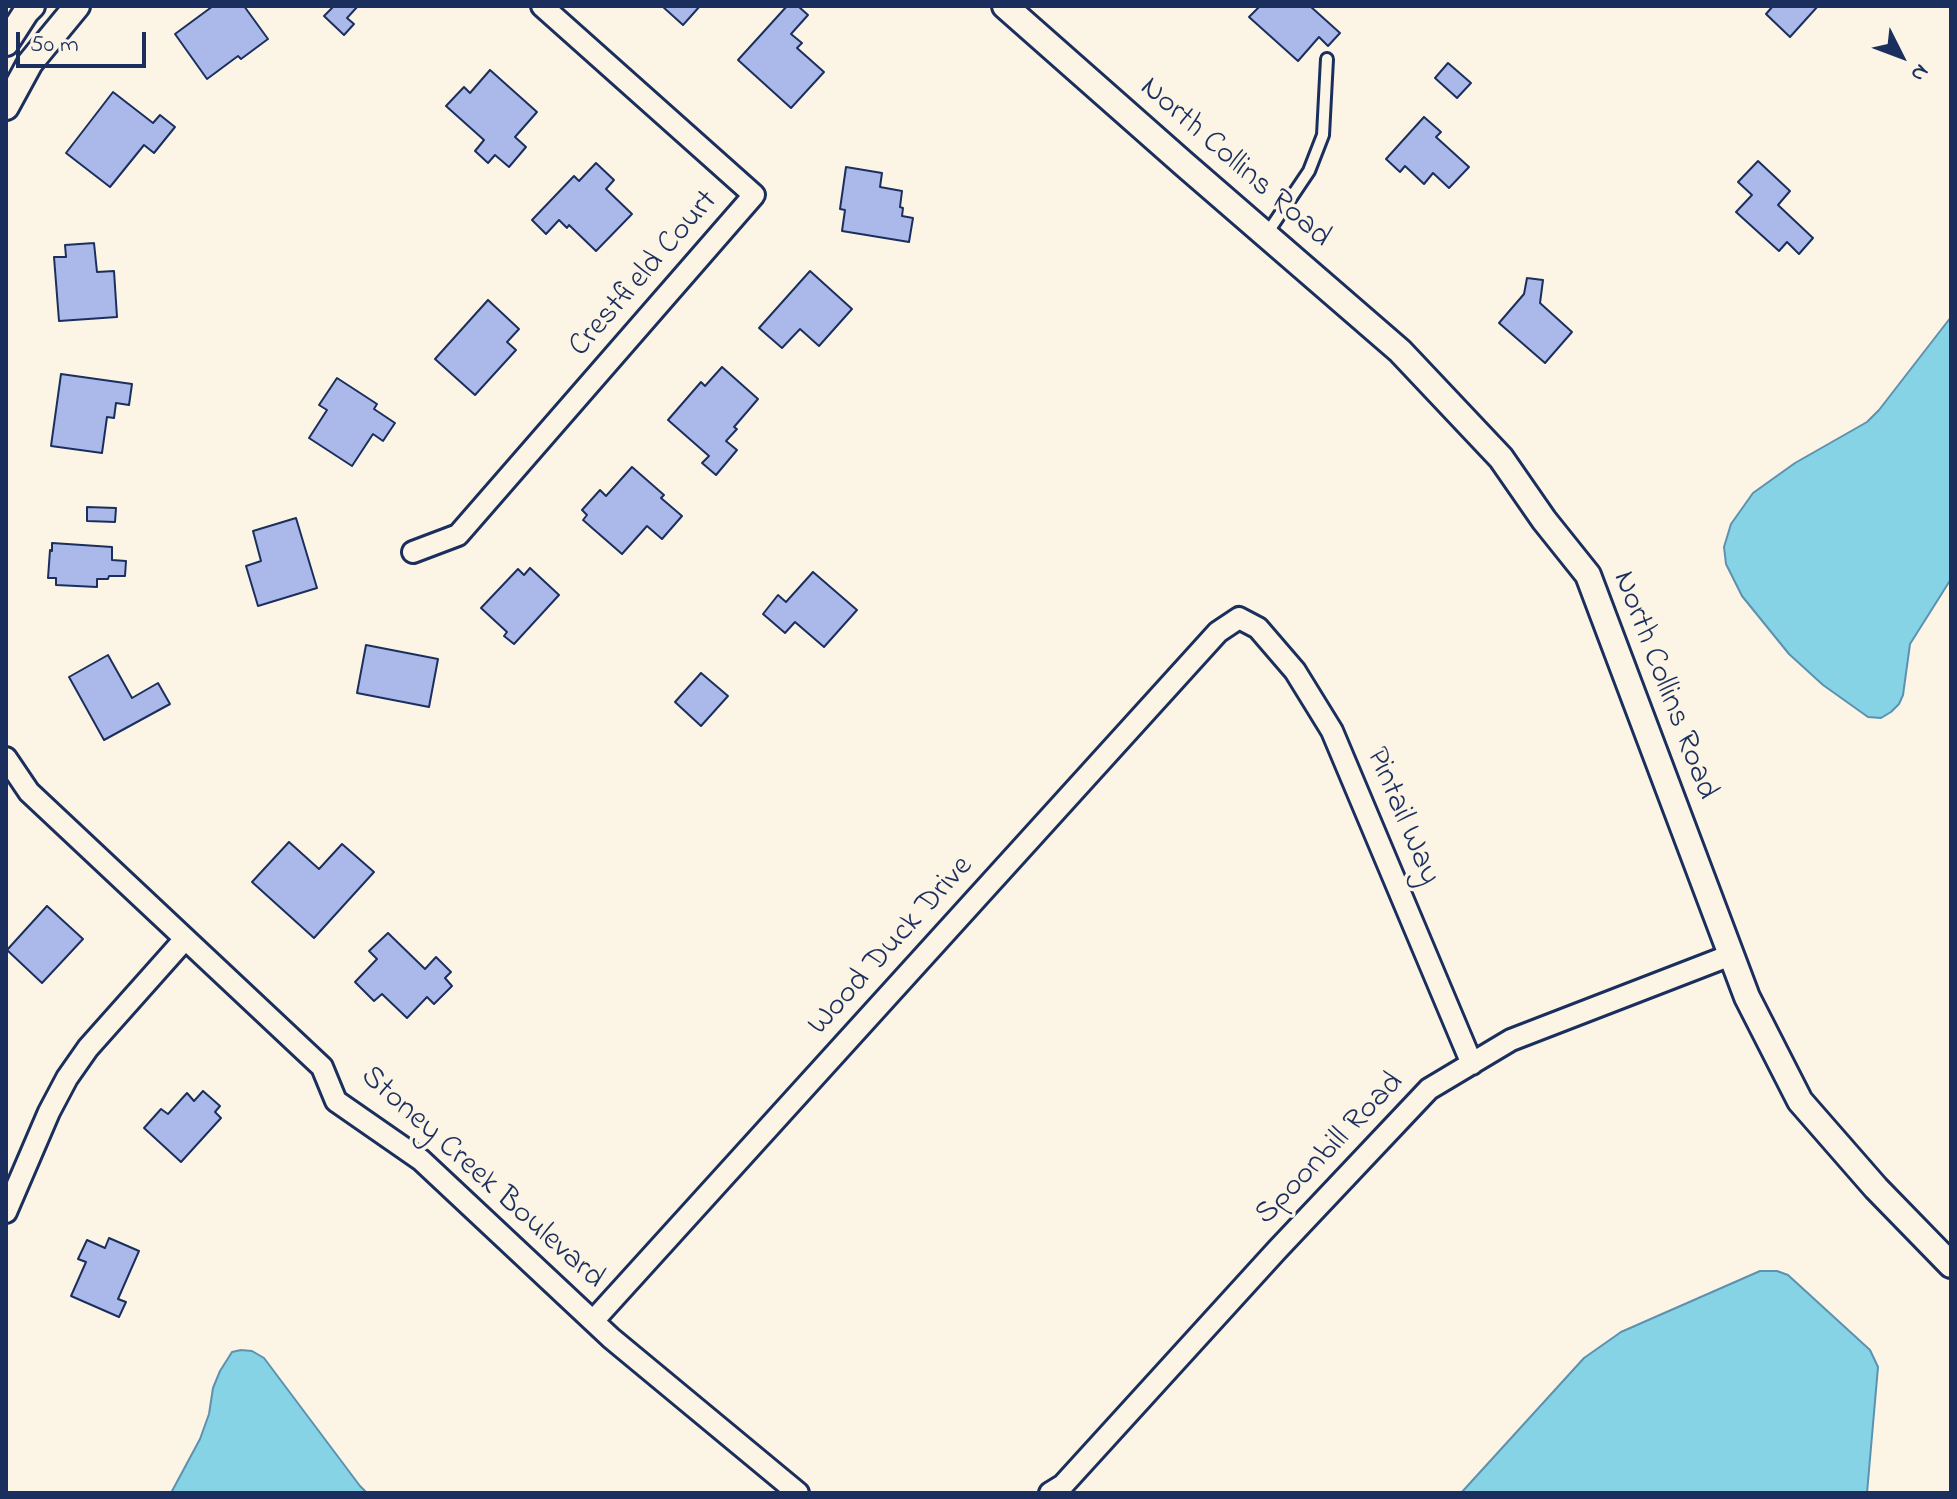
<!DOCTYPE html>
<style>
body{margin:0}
#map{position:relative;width:1957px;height:1499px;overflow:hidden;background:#fcf5e5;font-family:"Indie Flower",sans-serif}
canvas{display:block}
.frame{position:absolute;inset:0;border:8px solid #1b2f5e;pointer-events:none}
.north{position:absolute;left:1861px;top:16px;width:80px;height:80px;-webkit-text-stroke:6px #fcf5e5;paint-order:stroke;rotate:132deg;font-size:22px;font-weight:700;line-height:32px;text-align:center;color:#1b2f5e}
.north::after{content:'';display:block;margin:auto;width:28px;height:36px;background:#1b2f5e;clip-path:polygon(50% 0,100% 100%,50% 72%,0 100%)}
.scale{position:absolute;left:16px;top:32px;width:130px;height:36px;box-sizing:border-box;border:4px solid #1b2f5e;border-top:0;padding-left:10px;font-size:24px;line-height:28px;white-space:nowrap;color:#1b2f5e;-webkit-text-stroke:6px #fcf5e5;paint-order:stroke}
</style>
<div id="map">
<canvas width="1957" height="1499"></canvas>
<div class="frame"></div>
<div class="north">N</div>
<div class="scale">50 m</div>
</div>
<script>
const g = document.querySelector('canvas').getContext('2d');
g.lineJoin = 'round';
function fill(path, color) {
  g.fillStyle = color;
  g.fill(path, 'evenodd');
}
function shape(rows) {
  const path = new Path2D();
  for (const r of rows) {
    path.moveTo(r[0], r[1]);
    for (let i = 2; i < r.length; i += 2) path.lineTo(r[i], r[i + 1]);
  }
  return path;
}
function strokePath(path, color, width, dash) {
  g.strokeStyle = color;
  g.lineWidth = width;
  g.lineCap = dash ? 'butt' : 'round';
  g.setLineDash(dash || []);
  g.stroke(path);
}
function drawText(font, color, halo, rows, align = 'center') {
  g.font = font + ' "Indie Flower",sans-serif';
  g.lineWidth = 7;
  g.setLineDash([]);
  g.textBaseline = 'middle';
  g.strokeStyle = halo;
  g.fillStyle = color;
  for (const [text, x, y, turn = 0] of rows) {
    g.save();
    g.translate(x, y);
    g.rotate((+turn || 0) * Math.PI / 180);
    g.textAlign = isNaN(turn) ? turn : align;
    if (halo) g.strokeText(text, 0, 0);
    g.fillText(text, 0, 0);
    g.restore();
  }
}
const water = shape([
 [1951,317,1951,579,1910,644,1903,695,1899,704,1891,712,1881,718,1868,717,1823,685,1789,654,1742,596,1726,564,1724,547,1731,524,1753,493,1795,463,1867,422,1879,410,1951,317],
 [1760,1271,1777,1271,1788,1275,1870,1350,1878,1367,1867,1493,1461,1493,1584,1358,1621,1332,1760,1271],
 [241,1350,252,1351,264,1358,360,1486,367,1493,171,1493,200,1439,209,1414,213,1388,220,1371,232,1352,241,1350]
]);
fill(water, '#87d3e6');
strokePath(water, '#5c91b0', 2);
const building = shape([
 [213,6,244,6,268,39,241,59,238,56,207,79,175,34,213,6],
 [334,6,358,6,347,18,354,24,344,35,324,16,334,6],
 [662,6,700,6,683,25,662,6],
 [787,6,798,6,808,15,791,34,802,43,797,48,824,72,791,108,738,60,787,6],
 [1260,6,1310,6,1340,33,1328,46,1319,37,1298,61,1249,17,1260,6],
 [1773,6,1818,6,1790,37,1766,14,1773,6],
 [1448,63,1471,83,1457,98,1435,78,1448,63],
 [490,70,537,112,515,137,526,147,509,167,495,155,488,163,475,151,484,140,446,106,464,87,470,93,490,70],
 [113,92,153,123,160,115,175,127,154,153,144,145,110,187,66,153,113,92],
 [1424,117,1441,132,1436,137,1469,167,1449,188,1433,173,1424,184,1405,166,1400,172,1386,159,1424,117],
 [1758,161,1790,191,1778,205,1813,238,1799,254,1787,242,1779,251,1736,212,1752,195,1738,182,1758,161],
 [596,163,614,180,606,189,632,214,596,251,569,225,567,228,559,220,546,234,532,220,574,176,579,181,596,163],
 [846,167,882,173,880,187,902,191,900,207,903,208,902,216,913,218,909,242,842,231,845,210,840,209,846,167],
 [94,243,97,272,114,271,117,317,59,321,54,257,66,257,65,245,94,243],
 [810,271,852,309,819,346,800,329,782,348,759,328,810,271],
 [1527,278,1543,280,1540,303,1572,332,1545,363,1499,323,1524,294,1527,278],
 [488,300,519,329,507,342,516,350,475,395,435,359,488,300],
 [722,367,758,399,734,427,737,429,726,441,737,450,716,475,702,463,709,456,668,420,701,382,705,386,722,367],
 [61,374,132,384,129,405,116,403,114,418,107,417,102,453,51,446,61,374],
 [337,378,377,404,374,409,395,423,383,441,373,434,352,466,309,438,327,410,319,405,337,378],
 [632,467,664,495,661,498,682,516,662,539,647,526,622,554,583,520,587,515,582,510,600,490,606,496,632,467],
 [87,507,116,508,115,522,87,521,87,507],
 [296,518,317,588,258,606,246,566,261,561,253,531,296,518],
 [52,543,112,547,112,560,126,561,125,576,109,576,108,579,97,579,97,587,56,585,56,578,48,578,50,550,52,551,52,543],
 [530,568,559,595,514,644,504,636,507,632,481,608,518,569,524,575,530,568],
 [813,572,857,610,824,647,795,622,785,633,763,614,778,595,786,602,813,572],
 [366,645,438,659,429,707,357,693,366,645],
 [108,655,132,698,158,683,170,704,104,740,69,677,108,655],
 [701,673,728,696,701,726,675,702,701,673],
 [289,842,319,869,342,844,374,872,314,938,252,882,289,842],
 [47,906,83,939,42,983,7,950,47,906],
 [388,933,425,969,436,957,451,972,445,978,452,986,434,1004,427,997,407,1018,382,994,374,1001,355,982,377,959,369,951,388,933],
 [203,1091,220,1106,215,1112,221,1118,181,1162,144,1128,161,1109,168,1114,187,1093,194,1101,203,1091],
 [109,1238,139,1251,118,1299,126,1302,119,1317,71,1296,86,1262,78,1259,87,1240,105,1248,109,1238]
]);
fill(building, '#aab9e9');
strokePath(building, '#1b2f5e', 2);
const service = shape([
 [1266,235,1309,171,1323,135,1327,59]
]);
const minor = shape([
 [413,552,458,535,754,195,542,6],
 [6,758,29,792,322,1067,336,1101,421,1160,611,1338,798,1493],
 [6,1212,49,1112,67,1078,88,1048,185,939],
 [593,1321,1218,632,1239,618,1258,628,1295,671,1332,731,1472,1064],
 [1050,1493,1063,1485,1277,1250,1429,1089,1511,1040,1731,955]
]);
const tertiary = shape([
 [1005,6,1184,164,1400,351,1501,458,1544,520,1588,575,1747,997,1800,1101,1876,1188,1951,1265],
 [6,43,26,12,32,6],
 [6,107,30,63,77,6]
]);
strokePath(service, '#1b2f5e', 16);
strokePath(minor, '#1b2f5e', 26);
strokePath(tertiary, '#1b2f5e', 30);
strokePath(service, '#fcf5e5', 10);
strokePath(minor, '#fcf5e5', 20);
strokePath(tertiary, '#fcf5e5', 24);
drawText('32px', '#1b2f5e', '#fcf5e5', [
 ["North Collins Road",1234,164,41],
 ["Crestfield Court",645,275,-49],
 ["North Collins Road",1663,686,69],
 ["Pintail Way",1401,817,67],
 ["Wood Duck Drive",892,947,-48],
 ["Spoonbill Road",1331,1150,-46],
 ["Stoney Creek Boulevard",481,1179,42]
]);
</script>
